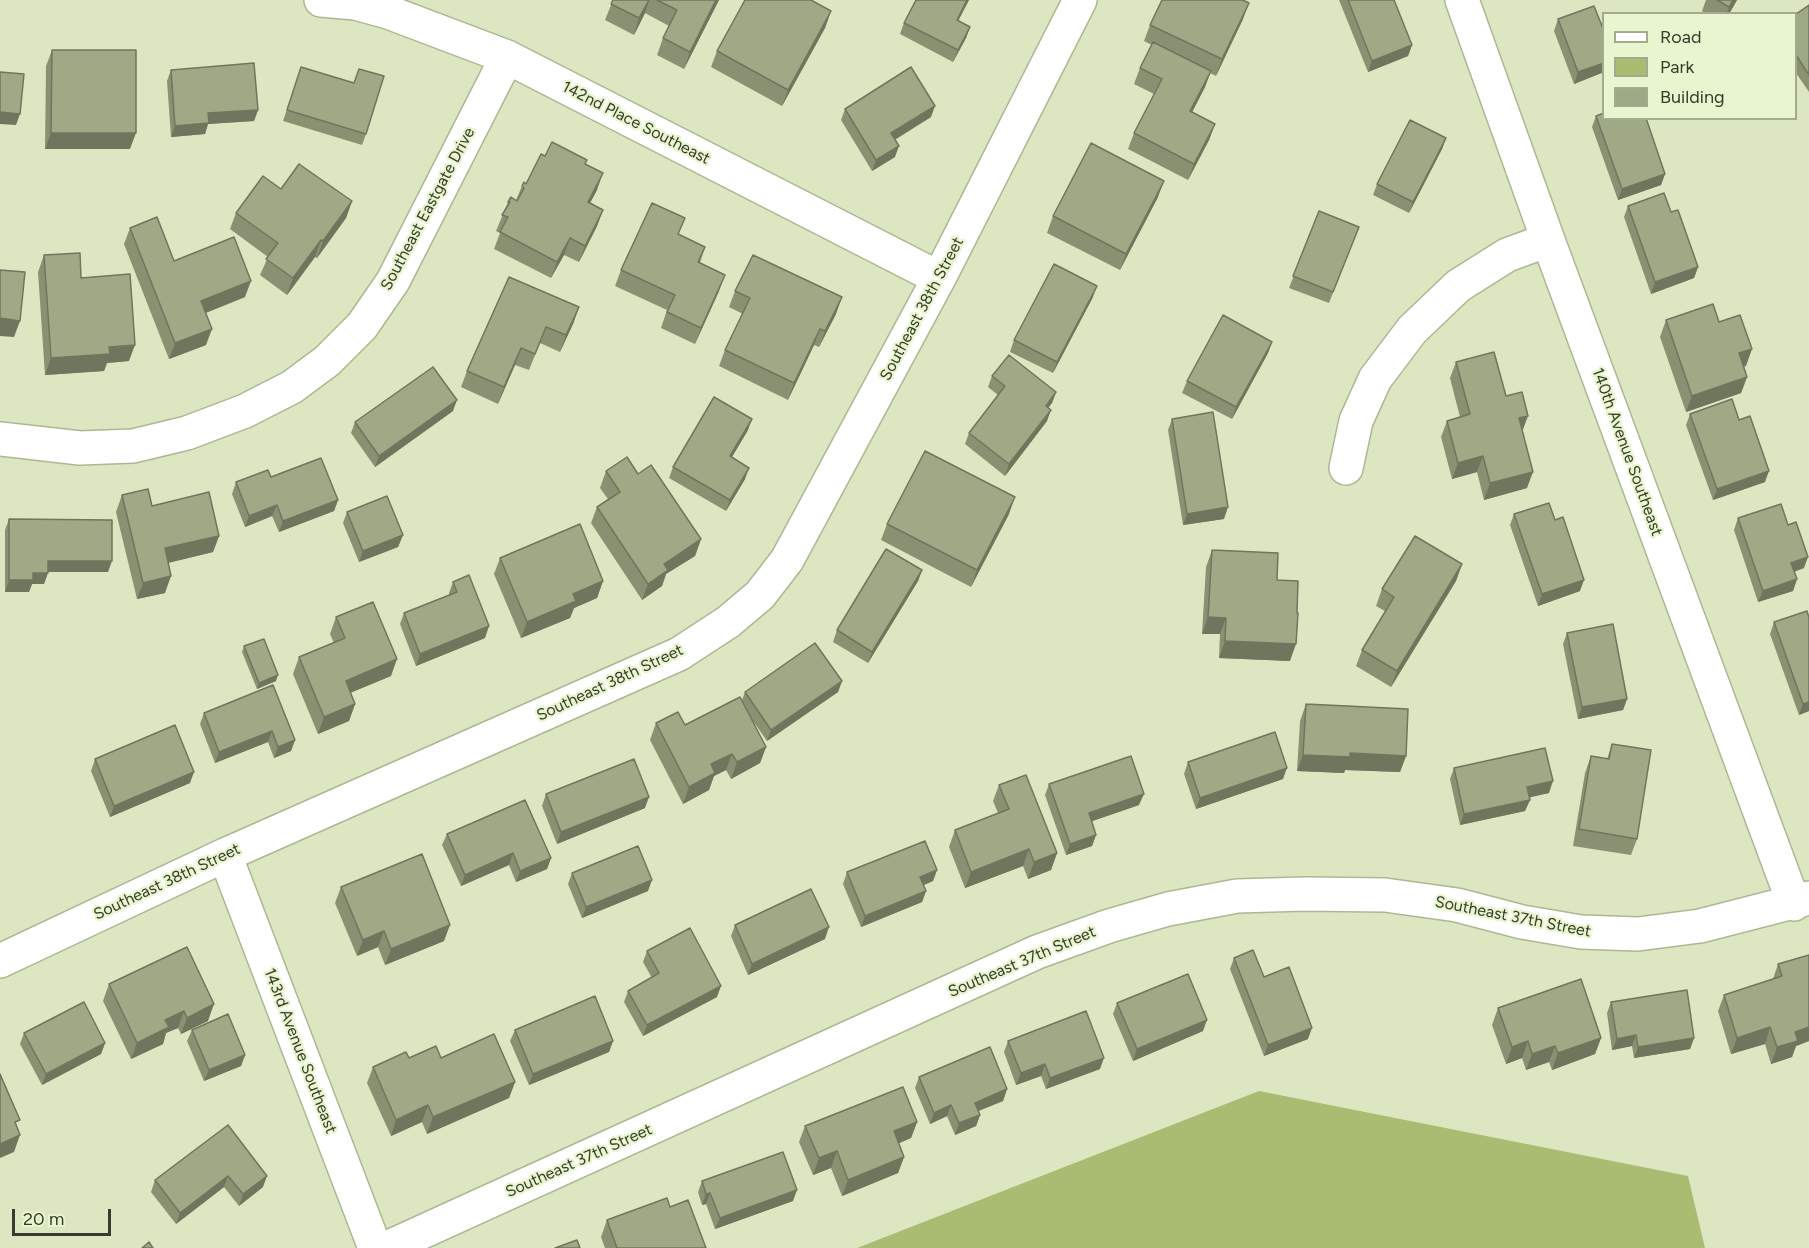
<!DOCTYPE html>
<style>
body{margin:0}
#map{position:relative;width:1809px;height:1248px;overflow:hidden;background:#dce7c2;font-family:Figtree,sans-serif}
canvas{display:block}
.legend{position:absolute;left:1602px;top:12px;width:195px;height:108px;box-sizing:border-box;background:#e9f5ce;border:2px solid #a1ab8d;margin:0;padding:8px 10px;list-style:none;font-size:18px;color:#363b2c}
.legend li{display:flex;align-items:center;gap:12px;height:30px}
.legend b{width:30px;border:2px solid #a1ab8d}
.scale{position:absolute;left:12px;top:1209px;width:99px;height:27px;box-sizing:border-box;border:3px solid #363b2c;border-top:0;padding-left:8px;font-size:18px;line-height:21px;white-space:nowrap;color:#363b2c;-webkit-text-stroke:4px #e9f5ce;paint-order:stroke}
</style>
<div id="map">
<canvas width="1809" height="1248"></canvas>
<ul class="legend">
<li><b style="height:8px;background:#fff"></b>Road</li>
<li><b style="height:16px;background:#a9bc72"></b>Park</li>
<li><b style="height:16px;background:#9fa985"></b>Building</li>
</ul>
<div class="scale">20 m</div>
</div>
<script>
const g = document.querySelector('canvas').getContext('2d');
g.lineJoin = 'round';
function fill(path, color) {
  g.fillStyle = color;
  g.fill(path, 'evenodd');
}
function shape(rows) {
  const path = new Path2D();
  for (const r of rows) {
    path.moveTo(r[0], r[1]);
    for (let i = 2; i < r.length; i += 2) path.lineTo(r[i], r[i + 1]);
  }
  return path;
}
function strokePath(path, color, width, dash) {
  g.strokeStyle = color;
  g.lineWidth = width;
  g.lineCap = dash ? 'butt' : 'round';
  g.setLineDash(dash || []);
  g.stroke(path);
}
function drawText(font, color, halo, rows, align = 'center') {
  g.font = font + ' Figtree,sans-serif';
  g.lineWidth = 4.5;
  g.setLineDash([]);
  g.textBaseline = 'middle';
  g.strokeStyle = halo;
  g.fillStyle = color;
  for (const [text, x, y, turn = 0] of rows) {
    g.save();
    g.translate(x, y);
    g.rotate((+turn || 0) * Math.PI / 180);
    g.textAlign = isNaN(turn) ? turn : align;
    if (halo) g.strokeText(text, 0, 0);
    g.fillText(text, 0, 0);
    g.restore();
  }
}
fill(shape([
 [1259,1091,1688,1176,1705,1248,857,1248]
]), '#a9bc72');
const street = shape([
 [321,0,355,3,388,12,507,57,939,278],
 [1462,0,1548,240,1794,904],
 [0,439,80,448,133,446,187,433,245,411,292,387,327,361,362,326,393,281,507,57],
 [1346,468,1356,421,1375,379,1412,330,1458,286,1507,255,1548,240],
 [225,855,375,1248],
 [0,961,225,855,679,654,728,622,760,595,787,560,939,278,1080,0],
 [387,1248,1037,952,1109,926,1168,909,1237,896,1305,894,1385,895,1457,905,1522,922,1581,932,1638,934,1700,926,1809,898]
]);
strokePath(street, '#adb793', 36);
strokePath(street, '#fff', 33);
fill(shape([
 [613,0,719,0,684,69,657,55,663,38,669,26,645,13,634,35,605,20],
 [916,0,969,0,958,20,970,27,966,38,953,62,900,34,904,23],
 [1339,0,1394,0,1412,45,1408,56,1368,72],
 [1706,0,1737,0,1729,14,1706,14,1702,11],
 [1809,5,1809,92,1796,73,1796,14],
 [831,11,825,28,782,106,711,67,717,51],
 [1243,19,1216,76,1210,73,1205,87,1192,112,1215,124,1209,140,1188,180,1128,149,1134,133,1154,94,1134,84,1140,68,1152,45,1144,41,1150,25],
 [1558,19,1604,31,1604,72,1574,84,1554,31],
 [52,50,130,149,45,149,46,66],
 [301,67,354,83,359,69,366,134,362,145,283,121],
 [171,70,258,110,254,121,208,124,205,134,171,137,167,81],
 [845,109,931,117,895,140,895,157,872,171,841,120],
 [1596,116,1665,174,1661,185,1618,200,1592,127],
 [1446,138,1442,149,1409,213,1373,195,1377,184],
 [545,156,586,164,597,190,590,203,603,210,597,226,579,262,564,255,551,278,494,249,500,233,496,231,508,202,516,200,522,186,526,184],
 [281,189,352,201,346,218,317,258,315,257,287,295,260,275,268,257,230,229,236,213],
 [1158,197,1120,270,1047,233,1053,216],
 [1628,206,1671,212,1698,267,1694,278,1651,294,1624,217],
 [1319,211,1359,227,1329,303,1289,288],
 [130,228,174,261,245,297,206,313,206,345,169,359,124,244],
 [679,235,705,247,700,263,719,291,695,344,661,328,667,310,615,286,621,270],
 [44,255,81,278,129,361,107,363,104,371,45,375,38,272],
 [735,291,836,314,819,347,814,345,788,400,719,366,725,350,743,314,729,307],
 [1093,297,1053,373,1010,352,1014,340],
 [579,307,573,324,560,352,540,343,529,370,515,365,498,404,461,387,467,371],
 [1666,320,1719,322,1746,366,1744,366,1747,377,1741,393,1686,412,1660,337],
 [1272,342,1268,353,1232,419,1182,393,1187,381],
 [1456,362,1506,396,1523,432,1527,488,1484,500,1477,472,1452,479,1441,437,1447,421,1460,417,1450,378],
 [992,376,1056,392,1052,403,1048,408,1047,421,1005,476,965,444,969,433,998,395,988,387],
 [453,411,375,467,351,433,355,422],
 [1690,414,1739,420,1765,482,1713,500,1686,425],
 [1172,419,1224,519,1183,525,1168,430],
 [748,430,732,457,745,479,726,511,669,478,673,467],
 [606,471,638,474,701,539,695,556,666,574,662,586,642,600,591,523,597,507,608,499,600,488],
 [271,477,338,500,334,511,279,532,272,516,245,527,232,494,236,482],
 [122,495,152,506,219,536,213,552,168,563,165,593,137,599,116,512],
 [347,512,403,535,398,547,359,562,343,523],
 [1009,514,971,587,881,540,887,524],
 [1514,514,1555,520,1580,591,1538,606,1510,525],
 [1738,518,1788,525,1804,568,1794,572,1797,579,1793,591,1758,602,1734,530],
 [9,519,108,572,48,572,44,584,32,584,29,592,5,592,5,530],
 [1212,550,1277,580,1297,613,1290,661,1219,658,1220,634,1202,634,1206,567],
 [500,558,603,581,597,598,574,608,570,618,521,638,494,574],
 [1462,564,1456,581,1391,687,1356,666,1362,650,1385,611,1376,606,1382,589],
 [922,570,918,581,868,663,833,642,837,630],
 [453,582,485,638,416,666,400,624,404,613,449,595,449,593],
 [336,617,391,676,350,693,355,704,349,721,318,734,293,674,299,657,334,643,330,634],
 [1774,622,1809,711,1799,715,1770,634],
 [1567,633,1627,699,1623,710,1578,719,1563,644],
 [244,646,276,681,257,689,242,652],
 [842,681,838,692,767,741,753,721,766,747,760,763,731,779,726,770,714,776,709,790,683,804,650,740,656,723,685,725,742,700,745,692],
 [273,685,295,740,291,751,274,758,268,742,215,763,200,724,204,713],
 [1306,704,1406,756,1400,772,1345,770,1344,773,1297,771,1300,721],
 [1612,744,1637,839,1631,855,1573,846,1585,773,1591,756,1607,759],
 [95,759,190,783,110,817,91,771],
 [1188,762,1283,779,1196,809,1184,774],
 [1454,768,1549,793,1529,797,1530,800,1525,811,1460,825,1450,779],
 [1049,784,1139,805,1092,821,1096,835,1092,846,1066,855,1045,795],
 [999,785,1057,853,1051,870,1028,879,1023,866,965,888,949,847,955,830,998,813,993,801],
 [546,794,645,808,557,844,542,806],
 [447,834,551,858,547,869,516,882,509,865,461,886,442,845],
 [937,870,933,881,924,885,926,891,922,902,861,927,843,884,847,872],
 [572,873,648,891,582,918,568,884],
 [341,887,444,941,385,965,378,947,357,956,335,903],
 [735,925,825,939,748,975,731,936],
 [187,947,208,1021,181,1034,178,1028,166,1033,163,1044,131,1059,103,1001,109,984],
 [647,951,717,997,643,1036,624,1002,628,991,652,978,643,962],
 [1809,955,1809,1041,1796,1046,1792,1057,1771,1064,1765,1044,1731,1054,1718,1011,1724,995,1773,979,1778,964],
 [1234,958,1264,977,1308,1039,1264,1056,1230,969],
 [1611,1002,1694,1038,1690,1049,1634,1058,1632,1046,1612,1050,1607,1013],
 [1117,1003,1203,1031,1133,1061,1113,1014],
 [1498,1008,1601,1038,1595,1054,1552,1070,1549,1062,1526,1070,1522,1058,1506,1064,1492,1025],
 [192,1030,245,1055,241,1066,204,1081,187,1041],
 [515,1030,613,1041,609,1052,529,1085,510,1041],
 [24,1033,105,1043,101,1054,42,1085,20,1044],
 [1008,1041,1100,1069,1046,1089,1041,1076,1016,1085,1004,1052],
 [409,1058,515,1082,509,1098,427,1134,422,1122,391,1136,367,1083,373,1067],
 [919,1077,1007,1089,1003,1101,978,1111,980,1115,976,1126,955,1135,947,1116,930,1124,915,1088],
 [917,1122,911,1138,899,1143,904,1157,898,1173,842,1196,831,1168,813,1175,799,1142,805,1126],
 [228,1125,263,1187,239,1206,224,1187,176,1224,151,1192,155,1180],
 [702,1181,793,1201,715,1229,706,1204,702,1205,698,1192],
 [670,1207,706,1248,605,1248,601,1237,607,1220]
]), '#899172');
fill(shape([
 [649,0,645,13,634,35,639,18],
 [716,0,719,0,684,69,690,52],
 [967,0,969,0,953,31,957,20],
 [1733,0,1737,0,1729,14,1726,14],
 [1249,3,1243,19,1216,76,1222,59],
 [831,11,825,28,782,106,788,90],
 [970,27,966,38,953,62,958,50],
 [1412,45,1408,56,1368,72,1372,61],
 [1604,63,1604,72,1574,84,1578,72],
 [1211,71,1205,87,1184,128,1190,111],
 [935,106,931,117,887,144,891,133],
 [258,110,254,121,208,124,205,134,171,137,175,126,208,113],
 [0,112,20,114,16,125,0,124],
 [1215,124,1209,140,1188,180,1194,164],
 [51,133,136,133,130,149,45,149],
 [1446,138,1442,149,1409,213,1413,202],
 [899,146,895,157,872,171,876,160],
 [603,173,597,190,582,218,588,202],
 [1665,174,1661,185,1618,200,1622,189],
 [1164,181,1158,197,1120,270,1126,254],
 [352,201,346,218,317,258,323,241],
 [603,210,597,226,579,262,585,246],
 [570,238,564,255,551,278,557,262],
 [321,240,315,257,287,295,293,278],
 [1698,267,1694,278,1651,294,1655,282],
 [725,275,719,291,695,344,701,328],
 [251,281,245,297,195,317,201,301],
 [1097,286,1093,297,1053,373,1057,362],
 [842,297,836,314,819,347,825,331],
 [579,307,573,324,560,352,566,335],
 [0,318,20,321,14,337,0,336],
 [212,329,206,345,169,359,175,343],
 [820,329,814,345,788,400,794,383],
 [1272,342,1268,353,1232,419,1236,407],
 [135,345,129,361,107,363,104,371,45,375,51,358,109,347],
 [521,348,515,365,498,404,504,387],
 [1752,349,1746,366,1733,370,1739,353],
 [1747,377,1741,393,1686,412,1692,396],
 [1056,392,1052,403,1041,417,1046,406],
 [457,400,453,411,375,467,379,456],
 [1051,410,1047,421,1005,476,1009,464],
 [1528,416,1522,432,1519,418],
 [752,419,748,430,726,467,730,456],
 [1483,456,1477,472,1452,479,1458,463],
 [749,468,745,479,726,511,730,500],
 [1769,471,1765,482,1713,500,1717,489],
 [1533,472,1527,488,1484,500,1490,483],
 [1015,497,1009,514,971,587,977,570],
 [338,500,334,511,279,532,283,521],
 [277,505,272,516,245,527,249,516],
 [1228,507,1224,519,1183,525,1187,514],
 [403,535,398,547,359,562,363,551],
 [219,536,213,552,159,565,165,548],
 [701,539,695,556,666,574,662,586,642,600,648,584,664,564],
 [1808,557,1804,568,1787,574,1791,563],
 [48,561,112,561,108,572,44,572],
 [1462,564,1456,581,1391,687,1397,671],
 [922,570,918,581,868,663,872,652],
 [33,573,48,573,44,584,32,584,29,592,5,592,9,580],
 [171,576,165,593,137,599,143,583],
 [1797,579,1793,591,1758,602,1763,591],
 [1584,580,1580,591,1538,606,1542,594],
 [603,581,597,598,574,608,570,618,521,638,527,622,573,594],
 [1208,617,1226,618,1220,634,1202,634],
 [489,626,485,638,416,666,420,654],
 [1225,641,1296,644,1290,661,1219,658],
 [397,659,391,676,340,697,346,681],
 [278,675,276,681,257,689,259,683],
 [842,681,838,692,767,741,771,730],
 [1627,699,1623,710,1578,719,1582,707],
 [1809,702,1809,711,1799,715,1803,704],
 [355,704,349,721,318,734,324,717],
 [272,731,268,742,215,763,219,752],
 [295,740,291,751,274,758,278,747],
 [766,747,760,763,731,779,737,762],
 [1350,753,1406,756,1400,772,1345,770,1344,773,1297,771,1303,755],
 [732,754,726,770,714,776,709,790,683,804,689,787,711,764],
 [1287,768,1283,779,1196,809,1200,798],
 [194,772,190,783,110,817,114,806],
 [1553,781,1549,793,1523,799,1527,787],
 [1144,794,1139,805,1084,824,1089,813],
 [649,797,645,808,557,844,561,832],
 [1530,800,1525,811,1460,825,1464,814],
 [1096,835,1092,846,1066,855,1070,844],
 [1029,849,1023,866,965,888,971,872],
 [513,853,509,865,461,886,465,875],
 [1057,853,1051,870,1028,879,1034,862],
 [551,858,547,869,516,882,520,871],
 [937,870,933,881,916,888,920,877],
 [652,880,648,891,582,918,586,907],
 [926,891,922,902,861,927,865,916],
 [450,925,444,941,385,965,391,949],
 [829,927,825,939,748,975,752,964],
 [384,931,378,947,357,956,363,940],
 [721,986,717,997,643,1036,647,1025],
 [214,1004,208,1021,181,1034,187,1018],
 [184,1011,178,1028,166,1033,163,1044,131,1059,137,1043,165,1020],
 [1207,1020,1203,1031,1133,1061,1137,1049],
 [1770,1027,1765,1044,1731,1054,1737,1038],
 [1809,1027,1809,1041,1796,1046,1792,1057,1771,1064,1777,1047,1795,1032],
 [1312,1028,1308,1039,1264,1056,1268,1045],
 [1636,1035,1632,1046,1612,1050,1617,1039],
 [1601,1038,1595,1054,1552,1070,1558,1053],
 [1694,1038,1690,1049,1634,1058,1638,1047],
 [613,1041,609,1052,529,1085,533,1074],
 [1528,1041,1522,1058,1506,1064,1512,1047],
 [105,1043,101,1054,42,1085,46,1074],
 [1555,1046,1549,1062,1526,1070,1532,1054],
 [245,1055,241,1066,204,1081,209,1070],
 [1104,1058,1100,1069,1046,1089,1050,1078],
 [1045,1064,1041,1076,1016,1085,1021,1073],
 [515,1082,509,1098,427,1134,433,1117],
 [1007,1089,1003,1101,971,1114,975,1103],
 [428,1105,422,1122,391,1136,396,1120],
 [951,1105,947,1116,930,1124,934,1113],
 [980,1115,976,1126,955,1135,959,1123],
 [917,1122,911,1138,888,1148,894,1131],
 [20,1135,14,1152,0,1158,0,1144],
 [837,1151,831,1168,813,1175,819,1158],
 [904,1157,898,1173,842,1196,848,1180],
 [228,1176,224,1187,176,1224,180,1213],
 [267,1176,263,1187,239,1206,243,1194],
 [797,1190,793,1201,715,1229,720,1218],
 [710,1193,706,1204,702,1205,706,1194]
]), '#6f765d');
const building = shape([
 [613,0,649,0,639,18,611,4,613,0],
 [657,0,716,0,690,52,663,38,677,10,657,0],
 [745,0,811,0,831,11,788,90,717,51,745,0],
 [916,0,967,0,957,20,970,27,958,50,904,23,916,0],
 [1162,0,1243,0,1249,3,1222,59,1150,25,1162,0],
 [1348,0,1394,0,1412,45,1372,61,1348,0],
 [1717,0,1733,0,1729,7,1717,0],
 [1809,5,1809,75,1796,55,1796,14,1809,5],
 [1594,6,1604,31,1604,63,1578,72,1558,19,1594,6],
 [1153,42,1211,71,1190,111,1215,124,1194,164,1134,133,1162,79,1140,68,1153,42],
 [52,50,136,50,136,133,51,133,52,50],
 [254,63,258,110,208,113,209,123,175,126,171,70,254,63],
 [301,67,354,83,359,69,384,76,366,134,287,110,301,67],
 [911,67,935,106,891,133,899,146,876,160,845,109,911,67],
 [0,72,24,74,20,114,0,112,0,72],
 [1604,113,1604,118,1646,118,1665,174,1622,189,1596,116,1604,113],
 [1410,120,1446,138,1413,202,1377,184,1410,120],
 [552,142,587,160,585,164,603,173,588,202,603,210,585,246,570,238,557,262,500,232,508,217,502,215,510,202,508,202,511,197,517,201,524,188,522,186,524,182,526,184,541,154,545,156,552,142],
 [1091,143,1164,181,1126,254,1053,216,1091,143],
 [299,164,352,201,323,241,321,240,293,278,266,259,278,243,236,213,263,176,281,189,299,164],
 [1664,193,1671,212,1678,210,1698,267,1655,282,1628,206,1664,193],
 [652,203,685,218,678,234,705,247,698,262,725,275,701,328,667,312,675,295,621,270,652,203],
 [1319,211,1359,227,1333,292,1293,276,1319,211],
 [157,217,174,261,234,237,251,281,201,301,212,329,175,343,130,228,157,217],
 [80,253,81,278,130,274,135,345,109,347,110,354,51,358,44,255,80,253],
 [753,255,842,297,825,331,820,329,794,383,725,350,750,298,735,291,753,255],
 [1054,264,1097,286,1057,362,1014,340,1054,264],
 [0,270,25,272,20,321,0,318,0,270],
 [509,277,579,307,566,335,546,327,535,354,521,348,504,387,467,371,509,277],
 [1713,304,1719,322,1740,315,1752,349,1739,353,1747,377,1692,396,1666,320,1713,304],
 [1223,315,1272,342,1236,407,1187,381,1223,315],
 [1494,352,1506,396,1522,392,1528,416,1519,418,1533,472,1490,483,1483,456,1458,463,1447,421,1470,414,1456,362,1494,352],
 [1009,355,1056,392,1046,406,1051,410,1009,464,969,433,1005,386,992,376,1009,355],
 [433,367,457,400,379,456,355,422,433,367],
 [714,397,752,419,730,456,749,468,730,500,673,467,714,397],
 [1732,399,1739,420,1750,416,1769,471,1717,489,1690,414,1732,399],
 [1213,412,1228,507,1187,514,1172,419,1213,412],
 [925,451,1015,497,977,570,887,524,925,451],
 [627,457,638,474,651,465,701,539,664,564,668,570,648,584,597,507,620,492,606,471,627,457],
 [321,458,338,500,283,521,277,505,249,516,236,482,268,470,271,477,321,458],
 [148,489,152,506,209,492,219,536,165,548,171,576,143,583,122,495,148,489],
 [387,496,403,535,363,551,347,512,387,496],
 [1549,503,1555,520,1563,517,1584,580,1542,594,1514,514,1549,503],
 [1781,504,1788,525,1796,522,1808,557,1791,563,1797,579,1763,591,1738,518,1781,504],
 [9,519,112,520,112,561,48,561,48,573,33,573,33,580,9,580,9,519],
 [580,524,603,581,573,594,576,601,527,622,500,558,580,524],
 [1415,536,1462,564,1397,671,1362,650,1394,597,1382,589,1415,536],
 [886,549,922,570,872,652,837,630,886,549],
 [1212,550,1278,553,1277,580,1298,581,1297,613,1298,613,1296,644,1225,641,1226,618,1208,617,1212,550],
 [469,575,489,626,420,654,404,613,457,592,453,582,469,575],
 [373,602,397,659,346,681,355,704,324,717,299,657,345,638,336,617,373,602],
 [1807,611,1809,618,1809,702,1803,704,1774,622,1807,611],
 [1613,624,1627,699,1582,707,1567,633,1613,624],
 [264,639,278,675,259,683,244,646,264,639],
 [815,643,842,681,771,730,745,692,815,643],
 [273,685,295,740,278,747,272,731,219,752,204,713,273,685],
 [740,697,766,747,737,762,732,754,711,764,715,773,689,787,656,723,678,712,685,725,740,697],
 [1306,704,1408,709,1406,756,1350,753,1350,757,1303,755,1306,704],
 [175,725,194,772,114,806,95,759,175,725],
 [1275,732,1287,768,1200,798,1188,762,1275,732],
 [1612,744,1651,750,1637,839,1579,829,1591,756,1609,759,1612,744],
 [1545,748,1553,781,1527,787,1530,800,1464,814,1454,768,1545,748],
 [1131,756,1144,794,1089,813,1096,835,1070,844,1049,784,1131,756],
 [634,759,649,797,561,832,546,794,634,759],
 [1026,775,1057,853,1034,862,1029,849,971,872,955,830,1009,809,999,785,1026,775],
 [525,800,551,858,520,871,513,853,465,875,447,834,525,800],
 [925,841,937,870,920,877,926,891,865,916,847,872,925,841],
 [638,846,652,880,586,907,572,873,638,846],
 [422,854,450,925,391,949,384,931,363,940,341,887,422,854],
 [811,889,829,927,752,964,735,925,811,889],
 [690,928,721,986,647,1025,628,991,659,973,647,951,690,928],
 [187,947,214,1004,187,1018,184,1011,165,1020,169,1027,137,1043,109,984,187,947],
 [1253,950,1264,977,1289,967,1312,1028,1268,1045,1234,958,1253,950],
 [1809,955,1809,1027,1795,1032,1798,1041,1777,1047,1770,1027,1737,1038,1724,995,1782,976,1778,964,1809,955],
 [1188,974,1207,1020,1137,1049,1117,1003,1188,974],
 [1581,979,1601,1038,1558,1053,1555,1046,1532,1054,1528,1041,1512,1047,1498,1008,1581,979],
 [1687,990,1694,1038,1638,1047,1636,1035,1617,1039,1611,1002,1687,990],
 [595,996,613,1041,533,1074,515,1030,595,996],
 [84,1002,105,1043,46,1074,24,1033,84,1002],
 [1086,1011,1104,1058,1050,1078,1045,1064,1021,1073,1008,1041,1086,1011],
 [228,1014,245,1055,209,1070,192,1030,228,1014],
 [494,1034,515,1082,433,1117,428,1105,396,1120,373,1067,406,1052,409,1058,436,1046,441,1058,494,1034],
 [990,1047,1007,1089,975,1103,980,1115,959,1123,951,1105,934,1113,919,1077,990,1047],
 [0,1074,20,1120,15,1122,20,1135,0,1144,0,1074],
 [903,1087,917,1122,894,1131,904,1157,848,1180,837,1151,819,1158,805,1126,903,1087],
 [228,1125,267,1176,243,1194,228,1176,180,1213,155,1180,228,1125],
 [783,1152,797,1190,720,1218,710,1193,706,1194,702,1181,783,1152],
 [667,1198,670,1207,688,1200,706,1248,617,1248,607,1220,667,1198],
 [577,1240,580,1248,555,1248,577,1240],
 [149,1242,153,1248,142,1248,149,1242]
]);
fill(building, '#9fa985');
strokePath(building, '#6f765d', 1.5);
drawText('16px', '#363b2c', '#e9f5ce', [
 ["142nd Place Southeast",636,123,27],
 ["Southeast Eastgate Drive",428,209,-62],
 ["Southeast 38th Street",922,309,-62],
 ["140th Avenue Southeast",1627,452,70],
 ["Southeast 38th Street",610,683,-25],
 ["Southeast 38th Street",167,882,-25],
 ["Southeast 37th Street",1513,917,11],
 ["Southeast 37th Street",1022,962,-23],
 ["143rd Avenue Southeast",300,1051,69],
 ["Southeast 37th Street",579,1161,-24]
]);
</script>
